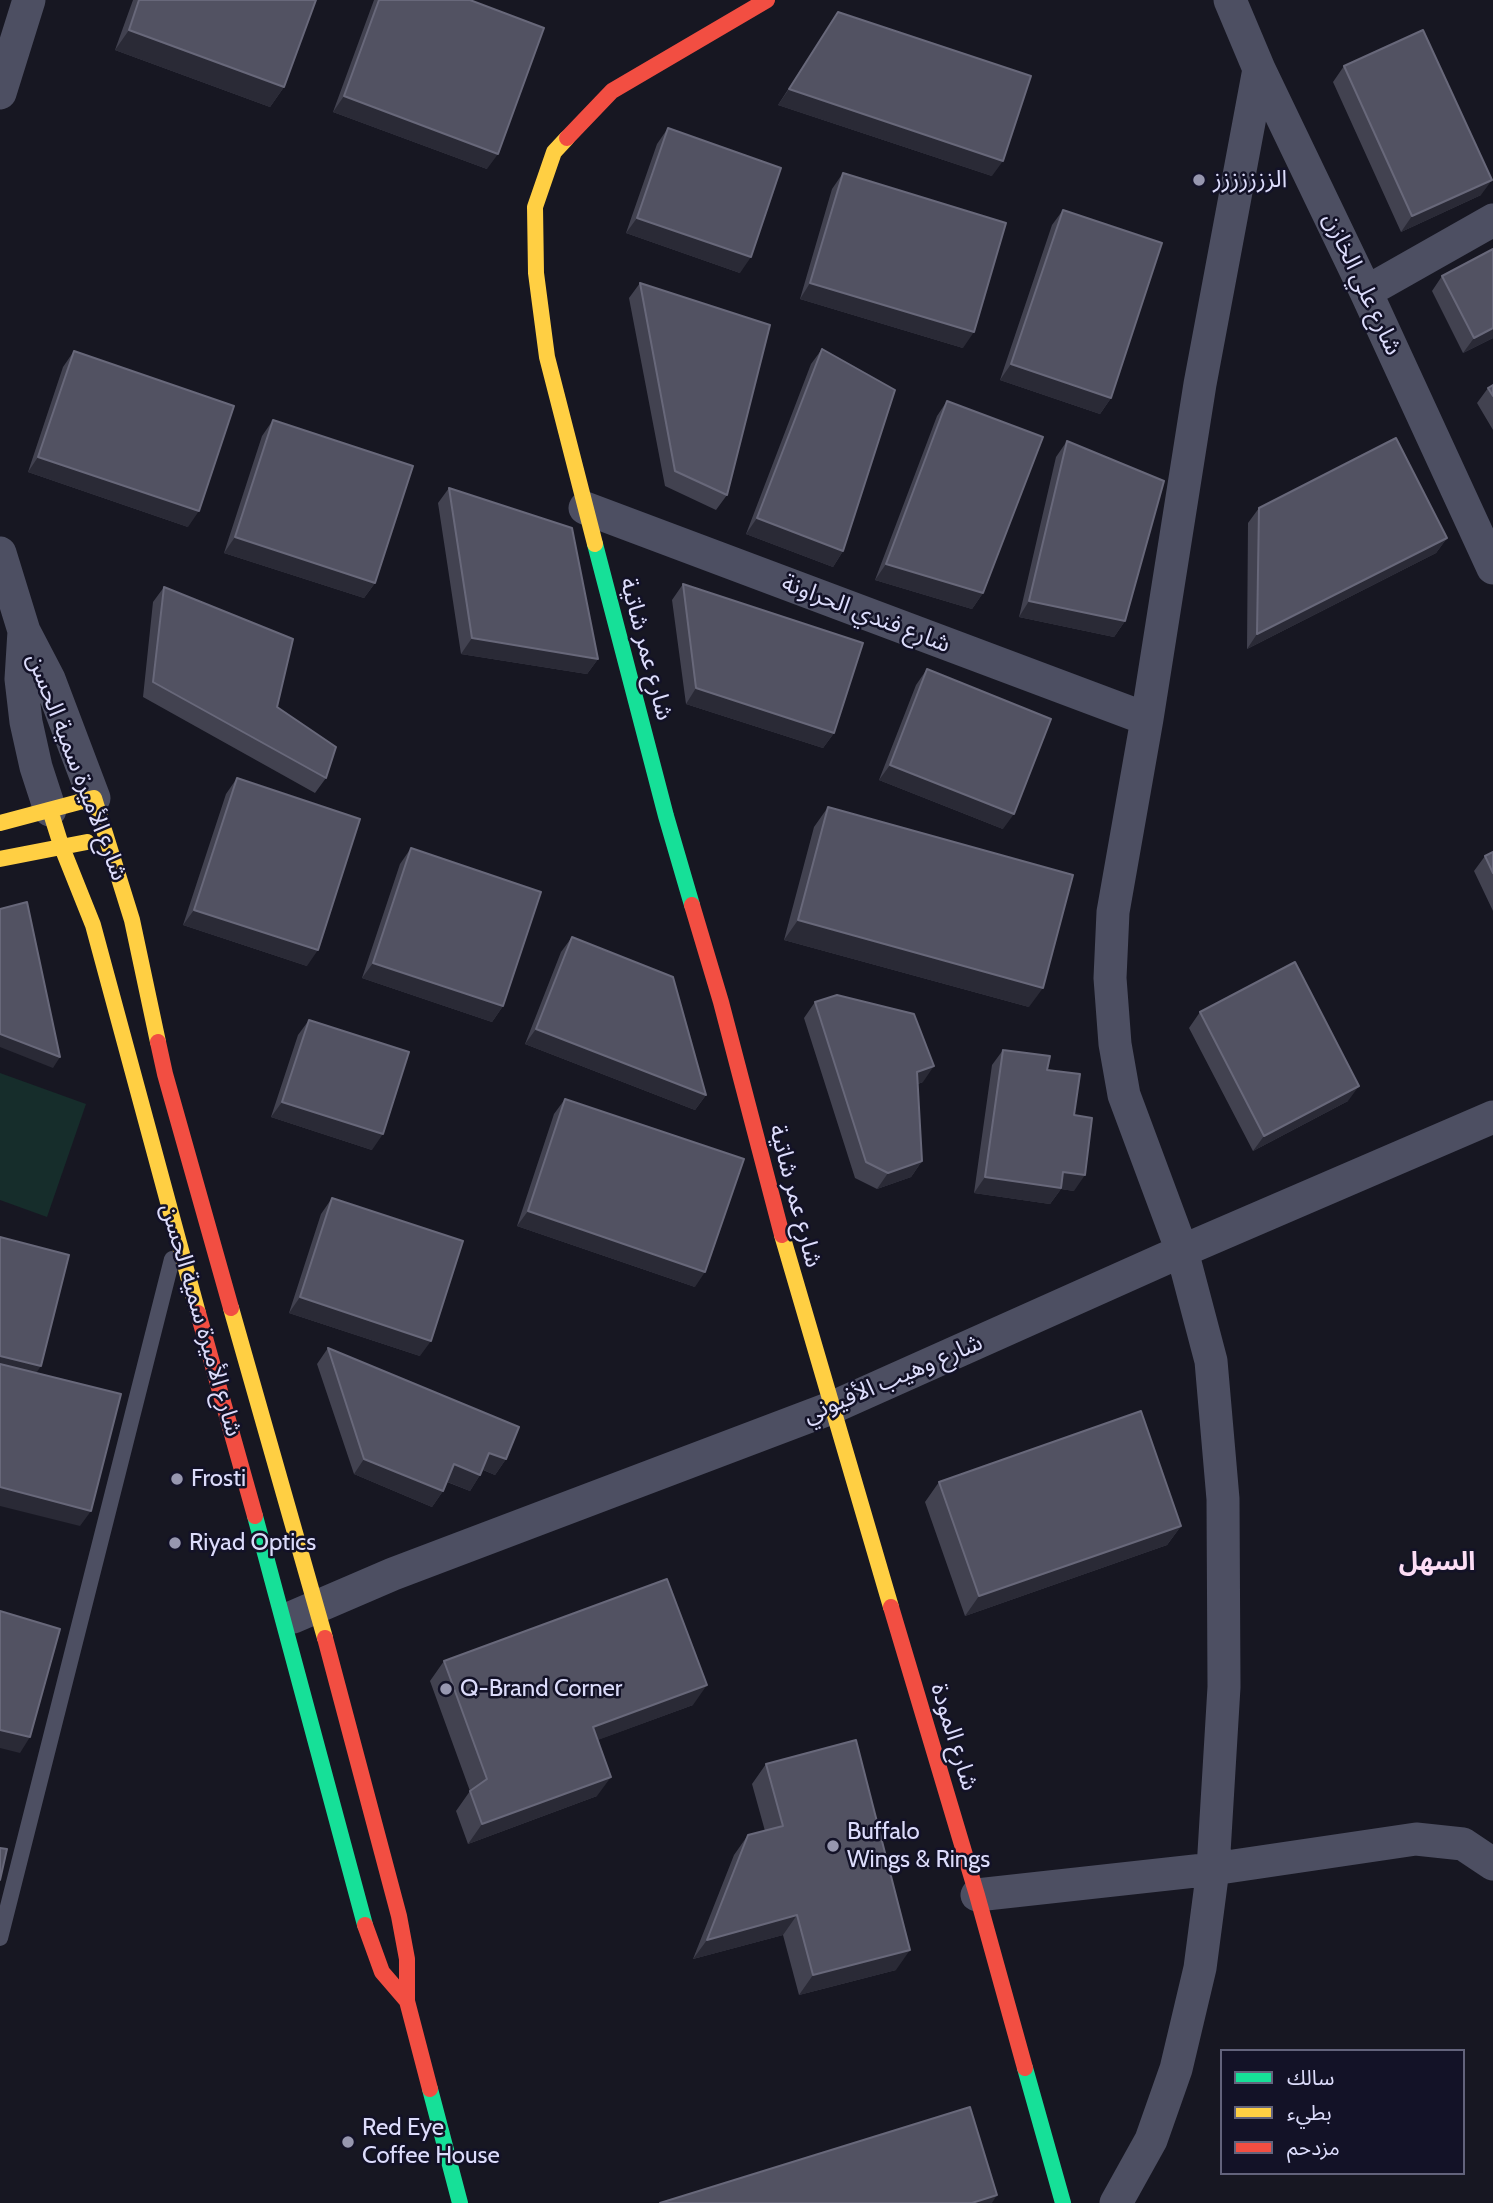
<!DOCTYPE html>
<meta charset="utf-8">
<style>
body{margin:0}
#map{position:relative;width:1493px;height:2203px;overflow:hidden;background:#171722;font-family:Cabin,"Noto Sans Arabic",sans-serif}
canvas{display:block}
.legend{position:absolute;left:1220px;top:2049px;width:245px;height:126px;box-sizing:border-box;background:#131227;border:2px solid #63637c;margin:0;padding:9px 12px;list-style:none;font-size:21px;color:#dcdcfb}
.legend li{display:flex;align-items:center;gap:14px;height:35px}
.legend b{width:35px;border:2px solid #63637c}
</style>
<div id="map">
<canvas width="1493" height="2203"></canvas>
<ul class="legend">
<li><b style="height:9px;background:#16e098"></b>سالك</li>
<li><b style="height:9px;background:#ffcf43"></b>بطيء</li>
<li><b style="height:9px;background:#f24e42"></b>مزدحم</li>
</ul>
</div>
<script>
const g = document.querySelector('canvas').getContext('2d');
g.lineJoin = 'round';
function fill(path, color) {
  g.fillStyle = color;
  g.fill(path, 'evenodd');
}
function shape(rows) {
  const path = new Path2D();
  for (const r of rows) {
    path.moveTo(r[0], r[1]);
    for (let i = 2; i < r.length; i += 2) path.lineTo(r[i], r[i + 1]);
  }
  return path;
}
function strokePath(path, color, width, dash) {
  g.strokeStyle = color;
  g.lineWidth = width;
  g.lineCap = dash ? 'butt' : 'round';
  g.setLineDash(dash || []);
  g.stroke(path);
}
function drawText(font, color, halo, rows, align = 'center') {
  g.font = font + ' Cabin,"Noto Sans Arabic",sans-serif';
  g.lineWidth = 5;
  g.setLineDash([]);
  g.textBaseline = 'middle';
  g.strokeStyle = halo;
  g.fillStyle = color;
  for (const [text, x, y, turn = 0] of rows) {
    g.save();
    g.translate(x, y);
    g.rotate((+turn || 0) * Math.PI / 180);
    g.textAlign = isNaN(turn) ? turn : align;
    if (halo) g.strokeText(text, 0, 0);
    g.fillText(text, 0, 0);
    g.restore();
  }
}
fill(shape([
 [0,1073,86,1104,47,1217,0,1200]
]), '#162d2b');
strokePath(shape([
 [0,1938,172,1259]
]), '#4d4f62', 16);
strokePath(shape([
 [1230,0,1259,69,1366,292,1493,568],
 [0,93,29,0],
 [1366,292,1493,220],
 [585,508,1147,719],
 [0,553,24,631,49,679,94,798],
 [24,631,21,679,26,722,36,767,50,810],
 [293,1617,393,1574,831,1408,1182,1251,1493,1117],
 [977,1895,1213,1869,1416,1839,1463,1844,1493,1864],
 [1116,2203,1151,2140,1176,2069,1200,1968,1213,1869,1224,1687,1223,1499,1211,1361,1182,1251,1124,1095,1115,1044,1110,978,1113,912,1147,719,1200,384,1259,69]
]), '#4d4f62', 33);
strokePath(shape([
 [595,544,666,816,692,905],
 [255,1516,365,1925],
 [1025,2068,1063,2203],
 [430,2089,460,2203]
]), '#16e098', 16);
strokePath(shape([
 [567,138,554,152,535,207,536,273,547,357,595,544],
 [50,810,61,845,93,925,198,1313],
 [0,823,94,798,132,920,158,1042],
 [0,859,87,842],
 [782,1235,891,1607],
 [231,1308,325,1638]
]), '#ffcf43', 16);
strokePath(shape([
 [567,138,612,91,767,0],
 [692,905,721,1002,782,1235],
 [158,1042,165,1074,231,1308],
 [198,1313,255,1516],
 [891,1607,977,1895,1025,2068],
 [325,1638,399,1916,407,1959,407,2001,430,2089],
 [365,1925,382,1972,407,2001]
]), '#f24e42', 16);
fill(shape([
 [133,0,316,0,284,87,270,107,115,50],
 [374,0,470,0,487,169,333,112],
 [838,12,992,176,778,105],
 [1344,66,1481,195,1401,232,1333,82],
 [668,128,740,273,626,233,657,144],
 [843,173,963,348,800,299,832,189],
 [1063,210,1111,398,1100,414,1000,380,1052,225],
 [1442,276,1493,338,1463,353,1432,291],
 [640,283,727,495,716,510,665,486,629,298],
 [822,349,843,551,833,567,746,534,811,364],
 [74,351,188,527,28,472,63,367],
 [1493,385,1493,430,1477,403,1488,388],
 [947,401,983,593,972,609,875,580,937,416],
 [273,420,375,583,364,598,224,553,262,436],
 [1067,441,1125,621,1114,637,1019,617,1056,457],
 [449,488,598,659,587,674,461,654,438,503],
 [1259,508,1447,538,1436,553,1247,649,1248,523],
 [683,584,834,733,823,748,686,704,672,600],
 [164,587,277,707,326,778,315,793,143,697,153,602],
 [927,669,1003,829,879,780,916,685],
 [237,778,307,966,183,925,226,794],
 [828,807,1029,1007,784,940,814,827],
 [411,848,503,1006,492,1022,362,978,400,864],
 [1493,852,1493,911,1474,871,1485,856],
 [572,937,706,1095,695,1110,525,1044,561,952],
 [815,1002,923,1082,918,1084,922,1161,911,1177,877,1189,855,1178,804,1018],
 [1200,1012,1348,1101,1253,1151,1189,1028],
 [309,1020,372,1150,271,1117,298,1035],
 [1003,1050,1047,1070,1074,1115,1074,1191,1061,1189,1050,1204,974,1193,992,1065],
 [565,1099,695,1287,517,1226,554,1114],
 [332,1198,420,1356,289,1313,321,1214],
 [328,1348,506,1459,495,1475,483,1470,470,1491,447,1482,443,1491,432,1507,354,1474,317,1364],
 [939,1482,1181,1526,1167,1545,965,1616,925,1502],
 [444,1661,693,1705,597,1740,597,1796,468,1844,456,1811,470,1791,430,1681],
 [766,1764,896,1970,799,1995,783,1935,693,1959,734,1855,748,1835,765,1831,752,1784]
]), '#424250');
fill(shape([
 [129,30,284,87,270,107,115,50],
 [789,89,1003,161,992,176,778,105],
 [344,96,498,154,487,169,333,112],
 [1492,180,1481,195,1401,232,1412,216],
 [637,218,751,257,740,273,626,233],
 [810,283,974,332,963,348,800,299],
 [1493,328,1493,338,1463,353,1474,338],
 [1011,364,1111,398,1100,414,1000,380],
 [38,457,199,511,188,527,28,472],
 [757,518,843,551,833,567,746,534],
 [235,537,375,583,364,598,224,553],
 [1447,538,1436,553,1247,649,1257,634],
 [886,564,983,593,972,609,875,580],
 [1029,601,1125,621,1114,637,1019,617],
 [472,638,598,659,587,674,461,654],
 [696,688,834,733,823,748,686,704],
 [890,765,1014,814,1003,829,879,780],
 [194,910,318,950,307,966,183,925],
 [798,920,1043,988,1029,1007,784,940],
 [373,963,503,1006,492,1022,362,978],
 [536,1029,706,1095,695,1110,525,1044],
 [0,1034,60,1057,53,1068,0,1047],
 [934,1066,923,1082,906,1088,917,1072],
 [1359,1086,1348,1101,1253,1151,1264,1136],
 [282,1102,383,1134,372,1150,271,1117],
 [922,1161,911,1177,877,1189,888,1173],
 [1063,1172,1085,1175,1074,1191,1061,1189,1050,1204,974,1193,985,1177],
 [528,1211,705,1272,695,1287,517,1226],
 [300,1297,431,1341,420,1356,289,1313],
 [0,1356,41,1366,30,1382,0,1374],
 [489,1453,506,1459,495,1475,479,1468],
 [364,1459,443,1491,432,1507,354,1474],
 [454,1464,480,1475,470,1491,443,1480],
 [0,1487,91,1511,80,1526,0,1506],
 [1181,1526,1167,1545,965,1616,979,1596],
 [707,1685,693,1705,579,1747,593,1727],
 [0,1730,30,1737,20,1753,0,1748],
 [611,1777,597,1796,468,1844,482,1824],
 [797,1915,783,1935,693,1959,707,1940],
 [910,1950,896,1970,799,1995,813,1975],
 [997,2195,992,2203,972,2203]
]), '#2a2a36');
const building = shape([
 [139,0,316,0,284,87,129,30,139,0],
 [379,0,470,0,544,28,498,154,344,96,379,0],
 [838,12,1031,76,1003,161,789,89,838,12],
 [1423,30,1492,180,1412,216,1344,66,1423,30],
 [668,128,781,168,751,257,637,218,668,128],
 [843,173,1006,223,974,332,810,283,843,173],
 [1063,210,1162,243,1111,398,1011,364,1063,210],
 [1493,249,1493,328,1474,338,1442,276,1493,249],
 [640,283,770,325,727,495,675,471,640,283],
 [822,349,895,390,843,551,757,518,822,349],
 [74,351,234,406,199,511,38,457,74,351],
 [1493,385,1493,396,1488,388,1493,385],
 [947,401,1043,437,983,593,886,564,947,401],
 [273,420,413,466,375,583,235,537,273,420],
 [1396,438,1447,538,1257,634,1259,508,1396,438],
 [1067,441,1164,481,1125,621,1029,601,1067,441],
 [449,488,572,528,598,659,472,638,449,488],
 [683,584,863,643,834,733,696,688,683,584],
 [164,587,293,639,277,707,336,747,326,778,153,682,164,587],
 [927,669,1051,719,1014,814,890,765,927,669],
 [237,778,360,819,318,950,194,910,237,778],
 [828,807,1073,875,1043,988,798,920,828,807],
 [411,848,541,892,503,1006,373,963,411,848],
 [1493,852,1493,873,1485,856,1493,852],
 [27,902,60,1057,0,1034,0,909,27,902],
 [572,937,673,977,706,1095,536,1029,572,937],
 [1295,962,1359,1086,1264,1136,1200,1012,1295,962],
 [837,995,914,1014,934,1066,917,1072,922,1161,888,1173,866,1162,815,1002,837,995],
 [309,1020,409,1052,383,1134,282,1102,309,1020],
 [1003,1050,1050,1056,1047,1070,1080,1074,1074,1115,1092,1118,1085,1175,1063,1172,1061,1188,985,1177,1003,1050],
 [565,1099,744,1159,705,1272,528,1211,565,1099],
 [332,1198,463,1241,431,1341,300,1297,332,1198],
 [0,1237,69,1255,41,1366,0,1356,0,1237],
 [328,1348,519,1427,506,1459,489,1453,480,1475,454,1464,443,1491,364,1459,328,1348],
 [0,1364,121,1394,91,1511,0,1487,0,1364],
 [1141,1411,1181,1526,979,1596,939,1482,1141,1411],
 [667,1579,707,1685,593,1727,611,1777,482,1824,470,1791,487,1779,444,1661,667,1579],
 [0,1611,60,1629,30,1737,0,1730,0,1611],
 [856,1740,910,1950,813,1975,797,1915,707,1940,748,1835,783,1826,766,1764,856,1740],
 [0,1848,7,1849,0,1880,0,1848],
 [970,2107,997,2195,972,2203,660,2203,970,2107]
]);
fill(building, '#525262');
strokePath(building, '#68687a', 2);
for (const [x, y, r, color] of [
 [1199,180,7,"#9797af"],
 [177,1479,7,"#9797af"],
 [175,1543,7,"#9797af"],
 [446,1689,7,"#9797af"],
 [833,1846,7,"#9797af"],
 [348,2142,7,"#9797af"]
]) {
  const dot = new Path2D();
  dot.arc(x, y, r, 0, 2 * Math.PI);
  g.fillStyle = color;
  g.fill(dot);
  strokePath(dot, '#131227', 2.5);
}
drawText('24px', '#dcdcfb', '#131227', [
 ["الززززززز",1213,180],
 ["Frosti",191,1479],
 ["Riyad Optics",189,1543],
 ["Q-Brand Corner",460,1689],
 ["Buffalo",847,1832],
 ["Wings & Rings",847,1860],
 ["Red Eye",362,2128],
 ["Coffee House",362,2156]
], 'left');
drawText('24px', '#dcdcfb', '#131227', [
 ["شارع علي الخازن",1362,284,65],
 ["شارع فندي الحراونة",866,614,21],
 ["شارع عمر شاتية",646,649,75],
 ["شارع الأميرة سمية الحسن",77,767,69],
 ["شارع عمر شاتية",795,1196,75],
 ["شارع الأميرة سمية الحسن",201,1320,74],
 ["شارع وهيب الأفيوني",893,1379,-23],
 ["شارع المودة",954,1737,73]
]);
drawText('bold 26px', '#fcddf5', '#131227', [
 ["السهل",1437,1562]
]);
</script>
